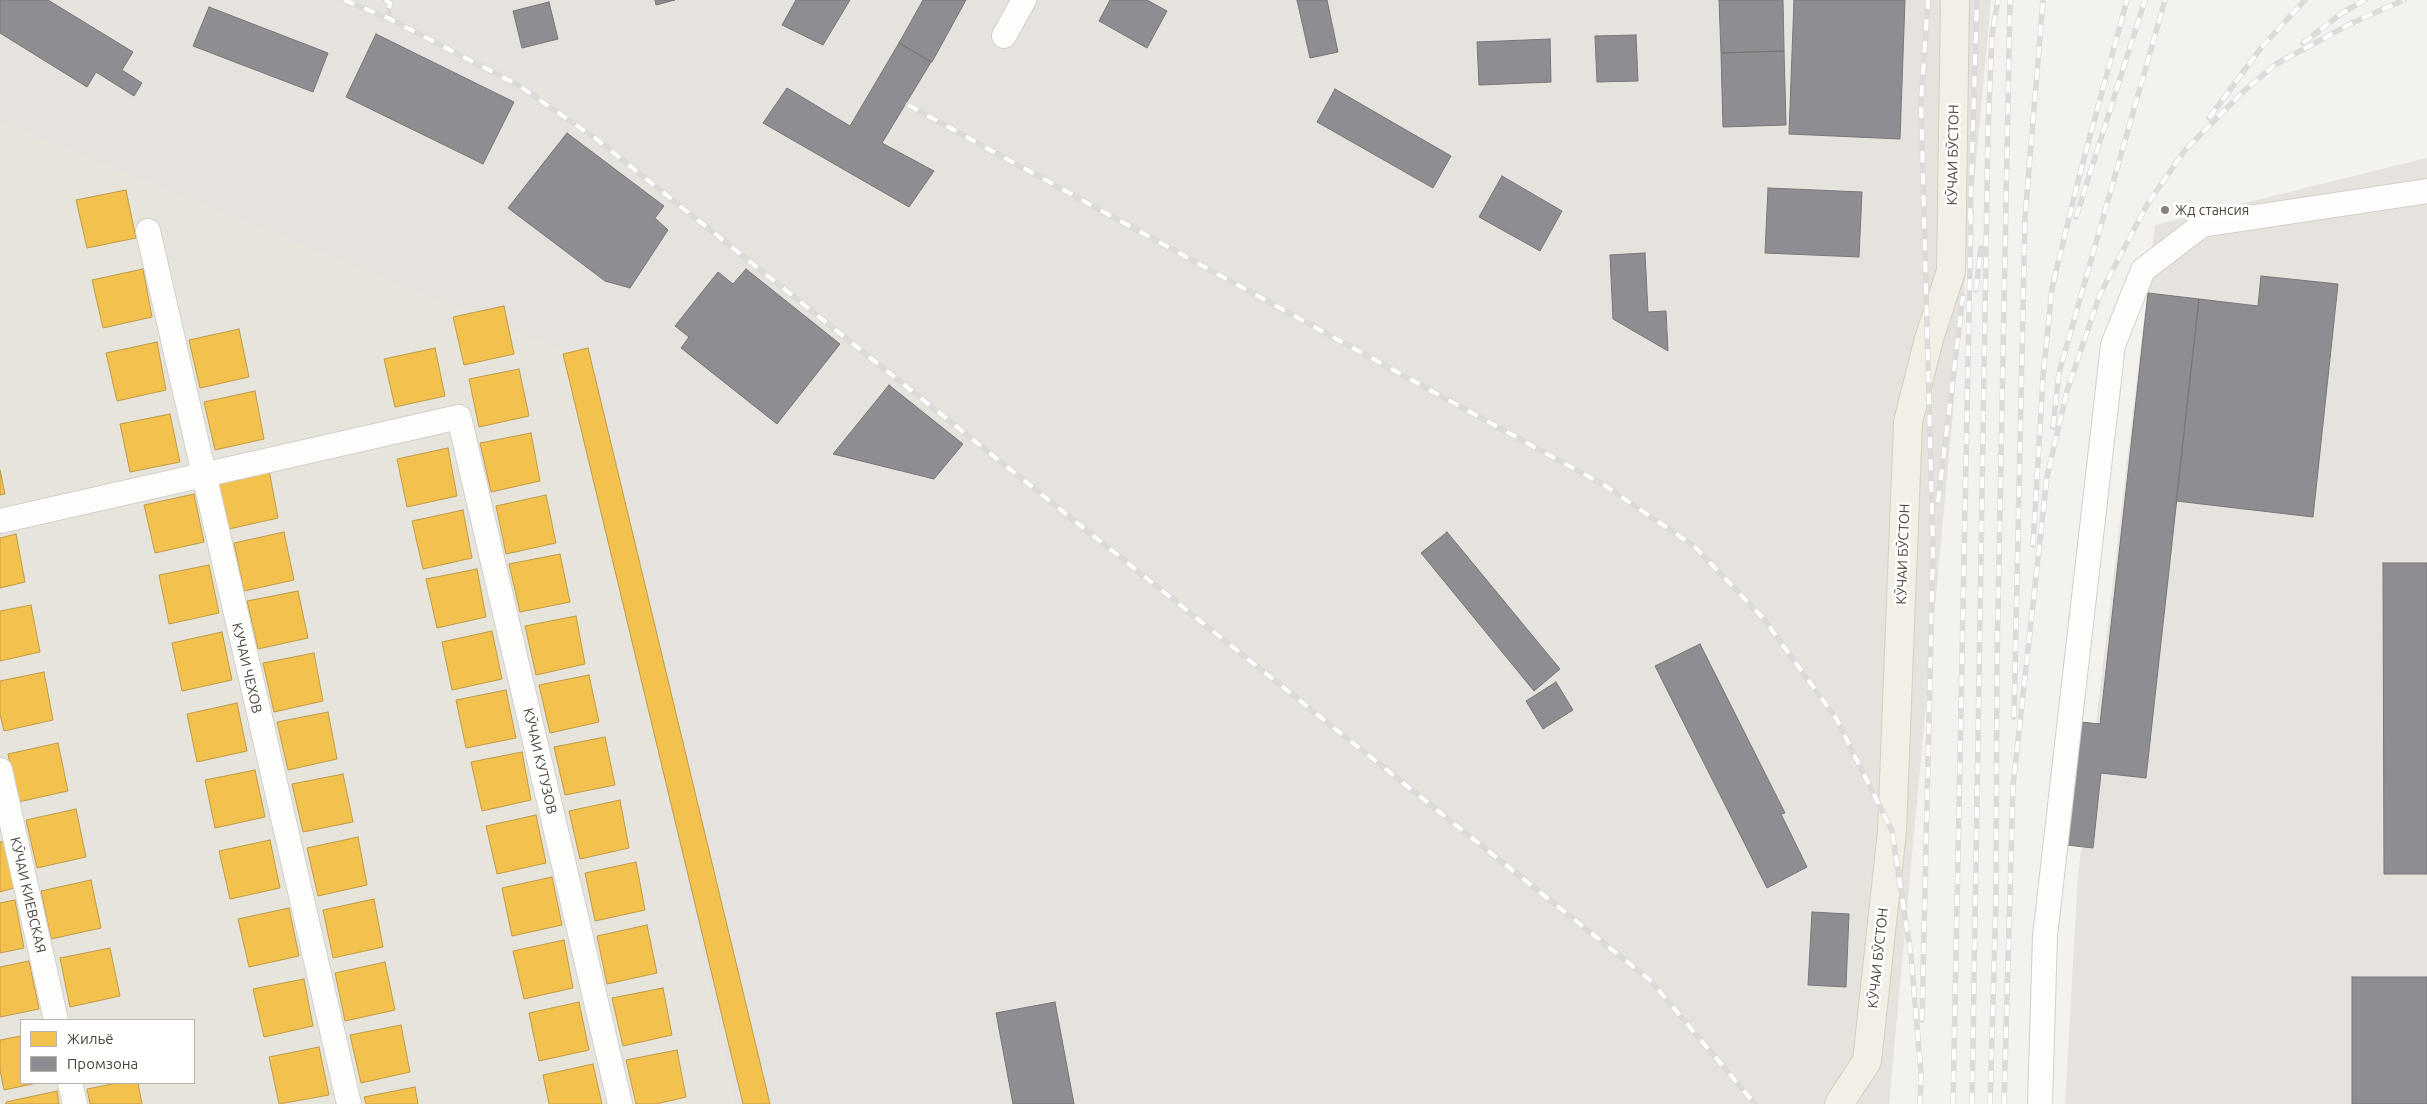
<!DOCTYPE html>
<meta charset="utf-8">
<style>
body{margin:0}
#map{position:relative;width:2427px;height:1104px;overflow:hidden;background:#f4f2ee;font-family:Ubuntu,sans-serif}
canvas{display:block}
.legend{position:absolute;left:20px;top:1019px;width:175px;height:65px;box-sizing:border-box;background:#fff;border:1px solid #b7b4b0;margin:0;padding:6px 9px;list-style:none;font-size:15px;color:#4b4439}
.legend li{display:flex;align-items:center;gap:10px;height:25px}
.legend b{width:25px;border:1px solid #b7b4b0}
</style>
<div id="map">
<canvas width="2427" height="1104"></canvas>
<ul class="legend">
<li><b style="height:14px;background:#f2c14e"></b>Жильё</li>
<li><b style="height:14px;background:#8d8d92"></b>Промзона</li>
</ul>
</div>
<script>
const g = document.querySelector('canvas').getContext('2d');
g.lineJoin = 'round';
function fill(path, color) {
  g.fillStyle = color;
  g.fill(path, 'evenodd');
}
function shape(rows) {
  const path = new Path2D();
  for (const r of rows) {
    path.moveTo(r[0], r[1]);
    for (let i = 2; i < r.length; i += 2) path.lineTo(r[i], r[i + 1]);
  }
  return path;
}
function strokePath(path, color, width, dash) {
  g.strokeStyle = color;
  g.lineWidth = width;
  g.lineCap = dash ? 'butt' : 'round';
  g.setLineDash(dash || []);
  g.stroke(path);
}
function drawText(font, color, halo, rows, align = 'center') {
  g.font = font + ' Ubuntu,sans-serif';
  g.lineWidth = 5;
  g.setLineDash([]);
  g.textBaseline = 'middle';
  g.strokeStyle = halo;
  g.fillStyle = color;
  for (const [text, x, y, turn = 0] of rows) {
    g.save();
    g.translate(x, y);
    g.rotate((+turn || 0) * Math.PI / 180);
    g.textAlign = isNaN(turn) ? turn : align;
    if (halo) g.strokeText(text, 0, 0);
    g.fillText(text, 0, 0);
    g.restore();
  }
}
fill(shape([
 [0,123,571,356,734,1104,0,1104],
 [21,1020,194,1020,194,1083,21,1083]
]), '#e7e4dc');
fill(shape([
 [0,0,1991,0,1889,1104,734,1104,571,356,0,123],
 [2427,158,2427,1104,2065,1104,2078,876,2155,225]
]), '#e6e2de');
const homes = shape([
 [126,190,136,238,87,248,76,200,126,190],
 [143,269,152,317,103,328,92,280,143,269],
 [504,306,514,354,464,365,453,317,504,306],
 [239,329,249,377,200,388,189,340,239,329],
 [157,342,166,390,117,401,106,353,157,342],
 [435,348,445,396,395,407,384,359,435,348],
 [588,348,770,1104,743,1104,563,354,588,348],
 [519,369,529,416,479,427,469,379,519,369],
 [255,391,264,439,215,450,204,402,255,391],
 [170,414,180,462,130,472,120,424,170,414],
 [531,433,540,481,491,492,480,443,531,433],
 [448,448,457,496,407,507,397,459,448,448],
 [0,470,5,494,0,495,0,470],
 [269,470,278,518,229,529,218,480,269,470],
 [194,494,204,542,155,553,144,505,194,494],
 [546,495,556,543,506,554,496,506,546,495],
 [463,510,472,558,423,569,412,521,463,510],
 [284,532,294,580,244,591,234,543,284,532],
 [16,534,25,582,0,588,0,538,16,534],
 [560,554,570,602,520,612,509,564,560,554],
 [209,565,219,613,169,624,159,575,209,565],
 [477,569,486,617,437,628,426,579,477,569],
 [298,591,308,638,258,649,247,601,298,591],
 [31,605,40,652,0,661,0,611,31,605],
 [576,616,585,664,536,675,525,626,576,616],
 [492,631,502,679,452,690,442,642,492,631],
 [222,632,232,680,182,691,172,643,222,632],
 [314,653,323,701,274,712,263,663,314,653],
 [44,672,53,720,4,731,0,714,0,681,44,672],
 [589,675,599,722,550,733,539,685,589,675],
 [506,690,516,738,466,748,456,700,506,690],
 [237,703,247,751,197,762,187,714,237,703],
 [328,712,337,759,288,770,277,722,328,712],
 [605,737,615,785,565,795,554,747,605,737],
 [58,743,68,791,18,802,8,754,58,743],
 [522,752,531,800,482,811,471,762,522,752],
 [255,770,265,817,215,828,205,780,255,770],
 [343,774,353,822,303,832,292,784,343,774],
 [620,800,629,848,580,859,569,811,620,800],
 [76,809,86,857,37,868,26,820,76,809],
 [536,815,546,863,497,874,486,826,536,815],
 [358,837,367,885,318,896,307,848,358,837],
 [270,840,280,888,230,899,219,851,270,840],
 [5,841,14,888,0,892,0,842,5,841],
 [636,862,645,910,595,921,585,873,636,862],
 [552,877,562,925,512,936,502,888,552,877],
 [91,880,101,928,51,939,41,891,91,880],
 [374,899,383,947,333,958,323,910,374,899],
 [15,900,24,948,0,953,0,903,15,900],
 [289,908,299,956,249,967,238,919,289,908],
 [647,925,657,973,607,984,597,936,647,925],
 [564,940,573,988,524,999,513,951,564,940],
 [110,948,120,996,70,1007,60,958,110,948],
 [29,961,39,1009,0,1017,0,967,29,961],
 [385,962,395,1010,345,1021,335,973,385,962],
 [304,979,313,1026,264,1037,253,989,304,979],
 [663,988,672,1035,623,1046,612,998,663,988],
 [579,1002,589,1050,539,1061,529,1013,579,1002],
 [401,1025,410,1072,361,1083,350,1035,401,1025],
 [21,1036,21,1083,37,1083,4,1090,0,1070,0,1040,21,1036],
 [319,1047,329,1095,279,1104,269,1057,319,1047],
 [677,1050,686,1097,656,1104,636,1104,626,1060,677,1050],
 [593,1064,602,1104,549,1104,543,1075,593,1064],
 [117,1083,138,1083,142,1104,90,1104,87,1089,117,1083],
 [415,1087,418,1104,366,1104,364,1097,415,1087],
 [57,1091,59,1104,6,1104,6,1102,57,1091]
]);
fill(homes, '#f2c14e');
strokePath(homes, '#c09c48', 1);
const industry = shape([
 [0,0,48,0,133,52,122,70,142,83,134,96,96,72,87,87,0,33,0,0],
 [655,0,675,0,656,5,655,0],
 [796,0,850,0,823,45,782,25,796,0],
 [923,0,966,0,932,62,899,43,923,0],
 [1110,0,1147,0,1167,11,1147,48,1099,21,1110,0],
 [1297,0,1327,0,1338,52,1310,58,1297,0],
 [1719,0,1783,0,1784,51,1721,53,1719,0],
 [1794,0,1905,0,1900,139,1789,134,1794,0],
 [549,2,558,39,522,48,513,11,549,2],
 [209,7,328,53,313,92,193,46,209,7],
 [376,34,514,102,483,164,346,97,376,34],
 [1636,35,1638,81,1597,82,1595,36,1636,35],
 [1550,39,1551,82,1479,85,1477,42,1550,39],
 [899,43,931,62,882,143,934,171,909,207,763,123,787,88,850,126,899,43],
 [1784,51,1786,125,1723,127,1721,53,1784,51],
 [1335,89,1451,156,1433,188,1317,122,1335,89],
 [567,133,664,206,655,218,668,230,630,288,605,281,508,208,567,133],
 [1502,176,1562,211,1540,251,1479,217,1502,176],
 [1768,188,1862,192,1859,257,1765,253,1768,188],
 [1645,253,1648,312,1666,311,1668,351,1613,319,1610,255,1645,253],
 [746,269,840,344,777,424,681,348,689,337,675,326,718,272,733,284,746,269],
 [2261,276,2338,284,2313,517,2176,501,2199,299,2258,306,2261,276],
 [2148,293,2199,299,2146,778,2101,773,2093,848,2058,844,2072,721,2100,724,2148,293],
 [889,385,963,444,934,479,833,454,889,385],
 [1447,532,1560,669,1534,691,1421,553,1447,532],
 [2383,563,2427,563,2427,874,2384,874,2383,563],
 [1700,644,1785,813,1781,814,1807,867,1767,888,1655,666,1700,644],
 [1556,682,1573,710,1543,729,1526,701,1556,682],
 [1812,912,1849,914,1846,987,1808,985,1812,912],
 [2352,977,2427,977,2427,1104,2352,1104,2352,977],
 [1055,1002,1074,1104,1013,1104,996,1013,1055,1002]
]);
fill(industry, '#8d8d92');
strokePath(industry, '#797777', 1);
const minor = shape([
 [1004,36,1024,0],
 [148,231,349,1104],
 [0,521,459,417,620,1104],
 [0,770,56,1020],
 [70,1083,75,1104],
 [2040,1104,2045,936,2113,345,2143,270,2202,225,2427,191]
]);
const major = shape([
 [1839,1104,1867,1061,1892,831,1908,422,1929,339,1951,271,1955,0]
]);
strokePath(minor, '#d2d0cb', 26);
strokePath(major, '#d6cebb', 30);
strokePath(minor, '#fdfdfc', 24);
strokePath(major, '#f2efe6', 28);
const rail = shape([
 [344,0,388,18,518,85,595,138,1650,980,1755,1104],
 [385,0,390,3,388,18],
 [2303,43,2342,13,2365,0],
 [908,105,1604,485,1694,546,1763,618,1836,718,1892,831,1911,956,1921,1073,1920,1104],
 [2209,118,2261,48,2305,0],
 [2076,217,2145,0],
 [1970,219,1977,0],
 [1976,290,1981,248],
 [2053,427,2059,373,2165,0],
 [1938,502,1963,296],
 [2033,545,2043,377,2052,288,2080,173,2127,0],
 [2014,717,2025,218,2043,0],
 [1922,1020,1933,549,1921,103,1928,0],
 [1953,1104,1971,212],
 [1972,1104,1988,129,1992,35,1998,0],
 [1990,1104,1996,900,1997,661,2010,0],
 [2004,1104,2013,786,2047,477,2067,391,2100,294,2148,203,2186,149,2244,91,2276,64,2354,22,2404,0]
]);
strokePath(rail, '#dbdbda', 5.5);
strokePath(rail, '#fff', 4, [11]);
for (const [x, y, r, color] of [
 [2165,210,5,"#868178"]
]) {
  const dot = new Path2D();
  dot.arc(x, y, r, 0, 2 * Math.PI);
  g.fillStyle = color;
  g.fill(dot);
  strokePath(dot, '#fff', 2);
}
drawText('14px', '#4b4439', '#fff', [
 ["КӮЧАИ БӮСТОН",1953,155,-89],
 ["КӮЧАИ БӮСТОН",1903,554,-88],
 ["КУЧАИ ЧЕХОВ",247,668,77],
 ["КӮЧАИ КУТУЗОВ",540,761,77],
 ["КӮЧАИ КИЕВСКАЯ",28,895,77],
 ["КӮЧАИ БӮСТОН",1878,958,-84]
]);
drawText('14px', '#4b4439', '#fff', [
 ["Жд стансия",2175,210]
], 'left');
</script>
